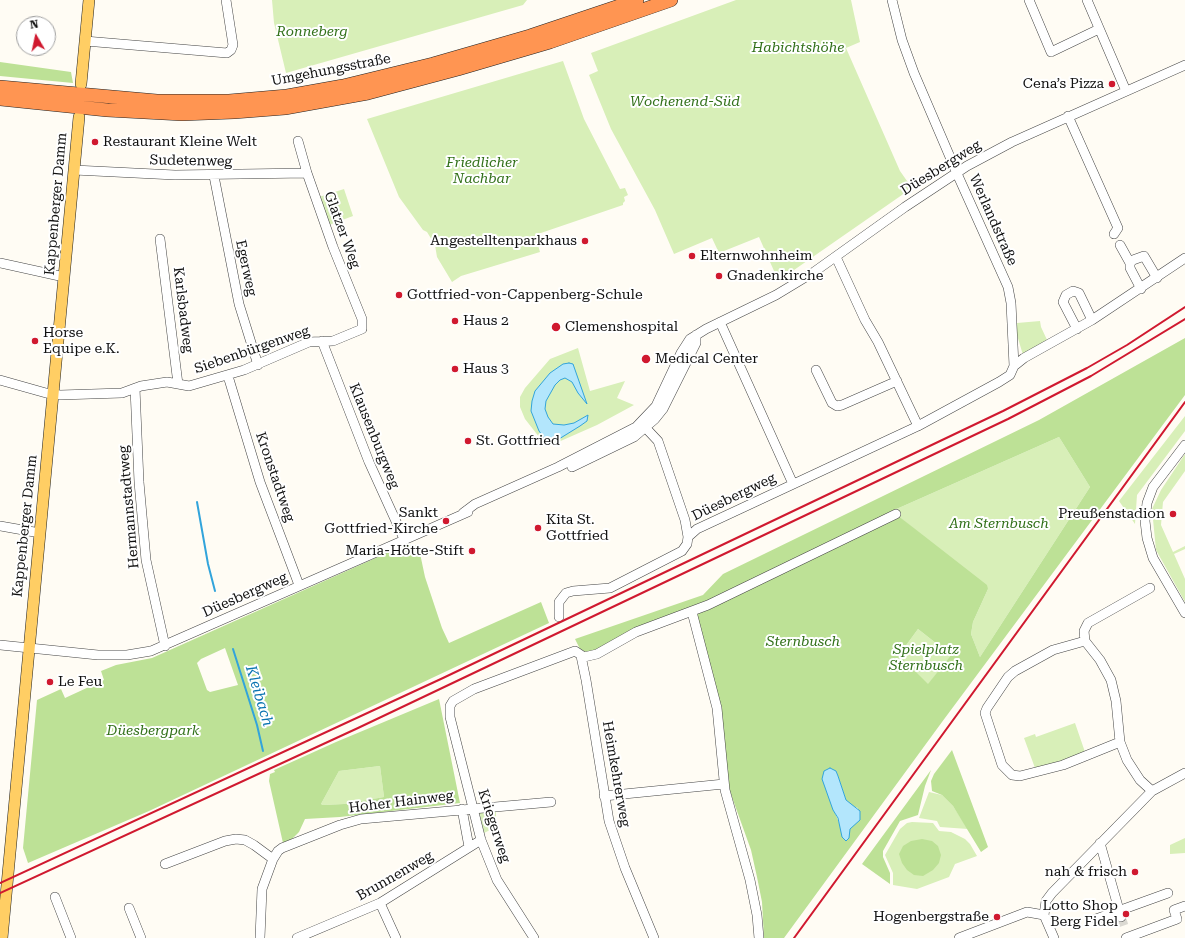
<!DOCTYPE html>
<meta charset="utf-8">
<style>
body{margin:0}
#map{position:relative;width:1185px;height:938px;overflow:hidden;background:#fffcf4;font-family:"Roboto Serif",serif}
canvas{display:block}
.north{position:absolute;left:16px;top:16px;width:40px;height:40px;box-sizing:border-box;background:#fff;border:1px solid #a0a0a0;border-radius:50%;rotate:351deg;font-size:11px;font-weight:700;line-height:16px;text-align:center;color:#111}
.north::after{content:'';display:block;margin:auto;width:14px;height:18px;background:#d0192f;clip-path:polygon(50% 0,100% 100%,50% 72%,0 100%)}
</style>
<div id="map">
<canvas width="1185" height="938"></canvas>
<div class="north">N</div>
</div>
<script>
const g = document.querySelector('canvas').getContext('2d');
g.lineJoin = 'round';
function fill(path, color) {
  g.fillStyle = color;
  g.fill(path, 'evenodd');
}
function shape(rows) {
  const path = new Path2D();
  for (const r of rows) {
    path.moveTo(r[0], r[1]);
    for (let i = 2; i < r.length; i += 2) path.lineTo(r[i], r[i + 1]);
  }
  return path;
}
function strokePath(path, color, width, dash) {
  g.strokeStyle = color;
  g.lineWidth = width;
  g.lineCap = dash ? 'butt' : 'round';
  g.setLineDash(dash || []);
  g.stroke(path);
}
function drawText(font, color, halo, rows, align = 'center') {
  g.font = font + ' "Roboto Serif",serif';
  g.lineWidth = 4;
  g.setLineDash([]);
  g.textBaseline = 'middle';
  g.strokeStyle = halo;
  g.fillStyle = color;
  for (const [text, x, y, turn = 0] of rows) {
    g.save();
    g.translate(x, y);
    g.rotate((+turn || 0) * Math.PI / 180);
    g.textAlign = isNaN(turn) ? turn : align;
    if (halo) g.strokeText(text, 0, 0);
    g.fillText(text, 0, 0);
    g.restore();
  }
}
fill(shape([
 [272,0,527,0,523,5,286,73,274,23],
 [736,0,851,0,860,42,846,48,900,171,912,188,794,270,778,280,759,237,719,253,712,238,674,254,655,210,611,129,589,75,598,71,591,53],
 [563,61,584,119,620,189,625,188,628,195,624,197,625,201,623,203,623,205,535,235,540,252,461,276,452,282,437,257,435,245,427,232,423,230,399,197,367,119],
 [344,189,353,216,329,225,319,197],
 [1040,321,1041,327,1048,342,1023,355,1017,335,1017,323],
 [578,348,590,391,625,381,617,398,634,405,597,425,547,447,525,419,520,407,520,397,525,388,550,359],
 [1185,416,1185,431,1137,495,1135,524,1119,501],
 [1059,437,1090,487,980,657,971,634,973,622,988,589,892,511],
 [1185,454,1185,471,1163,502,1161,525,1173,552,1185,546,1185,549,1174,554,1185,579,1185,602,1156,550,1152,509,1161,490],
 [918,629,951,655,928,685,899,655],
 [1075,723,1085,752,1063,761,1035,768,1024,738,1035,734,1036,737],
 [380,766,384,797,344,804,323,805,321,804,339,771],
 [929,792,942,795,953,806,968,829,940,827,937,821,919,818],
 [496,809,496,827,484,833,479,812],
 [912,822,933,823,939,831,951,832,965,839,970,844,977,856,955,864,949,877,917,889,893,885,893,873,885,855,900,829,907,823],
 [1185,838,1185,853,1170,854,1170,845]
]), '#d8efb8');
fill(shape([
 [0,62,71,72,73,83,0,76],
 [1185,338,1185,395,942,722,784,938,764,938,762,902,757,877,751,850,728,786,696,613,594,651,586,652,580,649,575,639,703,595,723,574,1039,420],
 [1059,437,1090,487,980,657,971,634,973,622,988,589,987,585,892,511],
 [918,629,951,655,928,684,899,655],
 [836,771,846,800,852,806,858,808,849,831,849,838,840,825,831,803],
 [407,544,414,546,418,544,425,577,442,628,449,643,541,602,549,623,149,811,28,863,23,848,37,700,61,689,65,698,104,680,101,671,116,665,152,658],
 [225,648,238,685,210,692,207,690,197,663,201,659],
 [439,699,460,803,340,817,305,819,299,832,287,844,283,843,269,781,270,774,275,772,274,770,336,742],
 [380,766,384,797,344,804,323,805,321,804,339,771],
 [952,750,988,847,981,852,953,806,942,795,932,791,931,781,934,774],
 [931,770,925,786,918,815,900,821,883,851,883,857,890,873,890,884,862,864],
 [922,839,932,841,938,846,941,855,939,863,933,870,923,876,914,875,907,870,902,863,899,854,903,846,911,841]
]), '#bde196');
const water = shape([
 [569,363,573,364,587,404,578,393,572,382,565,378,560,380,555,385,546,401,545,409,548,417,553,424,564,425,574,423,588,415,587,421,580,426,559,439,551,441,545,439,539,431,531,411,532,401,535,391,550,373,563,364,569,363],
 [830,768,836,771,838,776,846,800,860,811,860,820,850,829,849,838,846,841,842,837,838,818,833,810,822,779,824,771,830,768]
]);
fill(water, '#b3e6fc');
strokePath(water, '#32a4db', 1);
strokePath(shape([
 [197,502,208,564,215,591],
 [233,649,257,725,263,751]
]), '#32a4db', 2);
strokePath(shape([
 [1121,917,1125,929]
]), '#dbd9d2', 9, [9, 4.5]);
const minor = shape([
 [892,0,902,40,914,73,959,178,1008,287,1011,303,1014,366],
 [1029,0,1051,52,1099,29],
 [1087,0,1126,91],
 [85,41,227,53,231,50,233,45,226,0],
 [1068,116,1118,228,1114,234],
 [74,170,175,175,307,173],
 [214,176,239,304,258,365],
 [160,239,178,384],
 [1120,245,1130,263],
 [836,257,865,320,878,342,918,426],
 [0,263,64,277],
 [1141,289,1130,268,1130,263,1133,260,1144,256,1157,278],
 [720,322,793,484],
 [1077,329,1063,302,1066,295,1073,291,1079,293,1092,320],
 [322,341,369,462,404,539],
 [816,370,832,403,837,406,842,405,897,381],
 [228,376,260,482,299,585],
 [0,380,46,393,60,395,122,393,141,386,167,382,189,386,244,370,309,342,333,341,362,329,362,319,333,247,307,173,298,141],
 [135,388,139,482,146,560,165,646],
 [1185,445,1153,487,1147,503,1145,521,1147,538,1153,558,1185,613],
 [572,467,634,437,655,419,663,409,696,343,696,335],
 [463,513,475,504,558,467,636,427,656,406,681,353,690,339,706,329,776,295,814,272,905,207,967,166,1012,142,1185,65],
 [0,526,40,533],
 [688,537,697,529,918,426,999,382,1010,375,1014,366,1024,358,1092,320,1185,258],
 [692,612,717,708,725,790,750,880,757,915,759,938],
 [559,617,559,602,566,593,573,591,610,588,682,551,687,544,688,537,685,520,658,441,642,424],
 [1085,641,1100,660,1111,680,1116,701,1120,742,1127,760,1140,780,1152,791],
 [0,645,98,655,127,655,151,651,468,512],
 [581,656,586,680,609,821,625,868,654,938],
 [1120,742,1063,765,1020,776,1012,775,1002,765,985,713,987,708,1008,677,1015,671,1053,650,1085,641,1084,631,1088,623,1150,588],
 [604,796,724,784],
 [462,809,469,847],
 [1100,843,1121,917],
 [165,864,225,841,236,839,245,840,254,845,273,859],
 [55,897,71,938],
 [380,903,396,938],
 [129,908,141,938],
 [1044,915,1046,901,1052,893,1152,791,1185,773],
 [1044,915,1054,938],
 [1096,919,1168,893],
 [260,938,262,889,273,859,278,851,282,848,340,825,361,819,551,802],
 [297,938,380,903,481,840],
 [534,938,497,880,481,840,450,717,450,706,453,701,474,689,575,651,584,657,597,654,636,632,708,605,896,514],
 [959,938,1027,912,1044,915],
 [1126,938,1177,919,1174,910,1185,906]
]);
const major = shape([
 [81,84,89,0],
 [2,938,79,117]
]);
const highway = shape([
 [0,87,157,101,229,101,287,96,343,86,433,64,530,36,637,0],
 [0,99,107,110,182,114,234,112,285,108,368,93,458,69,550,42,671,0]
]);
strokePath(minor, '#444', 10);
strokePath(major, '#222', 12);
strokePath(highway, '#222', 14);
strokePath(minor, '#fff', 9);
strokePath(major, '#ffce64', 11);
strokePath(highway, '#ff9552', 13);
strokePath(shape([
 [0,883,443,678,1003,411,1087,368,1127,345,1185,307],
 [0,893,358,728,1008,419,1091,376,1185,319],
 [794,938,1185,402]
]), '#d0192f', 2);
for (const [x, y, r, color] of [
 [1112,84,4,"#d0192f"],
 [95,142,4,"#d0192f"],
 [585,241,4,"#d0192f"],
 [692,256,4,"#d0192f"],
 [719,276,4,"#d0192f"],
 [399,295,4,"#d0192f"],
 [455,321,4,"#d0192f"],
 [556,327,5,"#d0192f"],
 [35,341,4,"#d0192f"],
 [646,359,5,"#d0192f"],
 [455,369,4,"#d0192f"],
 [468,441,4,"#d0192f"],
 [1173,514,4,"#d0192f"],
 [446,521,4,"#d0192f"],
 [538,528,4,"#d0192f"],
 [472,551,4,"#d0192f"],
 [50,682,4,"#d0192f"],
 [1135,872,4,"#d0192f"],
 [1126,914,4,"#d0192f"],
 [997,917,4,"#d0192f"]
]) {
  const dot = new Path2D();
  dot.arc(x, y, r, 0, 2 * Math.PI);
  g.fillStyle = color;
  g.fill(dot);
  strokePath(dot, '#fff', 1.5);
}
drawText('italic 14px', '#317019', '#fff', [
 ["Ronneberg",312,32],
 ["Habichtshöhe",798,48],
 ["Wochenend-Süd",685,102],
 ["Friedlicher",482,163],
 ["Nachbar",482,179],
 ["Am Sternbusch",999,524],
 ["Sternbusch",803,642],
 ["Spielplatz",926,650],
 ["Sternbusch",926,666],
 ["Düesbergpark",153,731]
]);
drawText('14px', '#111', '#fff', [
 ["Umgehungsstraße",331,70,-11],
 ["Sudetenweg",191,161,1],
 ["Düesbergweg",941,168,-32],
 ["Kappenberger Damm",56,204,-85],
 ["Werlandstraße",993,220,66],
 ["Glatzer Weg",342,230,70],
 ["Egerweg",246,268,78],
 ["Karlsbadweg",183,310,83],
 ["Siebenbürgenweg",252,350,-19],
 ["Klausenburgweg",374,436,68],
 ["Kronstadtweg",275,477,71],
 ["Düesbergweg",734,497,-26],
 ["Hermannstadtweg",129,507,-95],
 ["Kappenberger Damm",25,526,-84],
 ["Düesbergweg",245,595,-24],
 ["Heimkehrerweg",616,774,80],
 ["Hoher Hainweg",401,802,-7],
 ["Kriegerweg",494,826,72],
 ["Brunnenweg",395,876,-30]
]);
drawText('14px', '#111', '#fff', [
 ["Cena’s Pizza",1104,84,"right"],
 ["Restaurant Kleine Welt",103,142],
 ["Angestelltenparkhaus",577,241,"right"],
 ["Elternwohnheim",700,256],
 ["Gnadenkirche",727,276],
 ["Gottfried-von-Cappenberg-Schule",407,295],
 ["Haus 2",463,321],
 ["Clemenshospital",565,327],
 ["Horse",43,333],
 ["Equipe e.K.",43,349],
 ["Medical Center",655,359],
 ["Haus 3",463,369],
 ["St. Gottfried",476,441],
 ["Sankt",438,513,"right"],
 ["Gottfried-Kirche",438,529,"right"],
 ["Preußenstadion",1165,514,"right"],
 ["Kita St.",546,520],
 ["Gottfried",546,536],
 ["Maria-Hötte-Stift",464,551,"right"],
 ["Le Feu",58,682],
 ["nah & frisch",1127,872,"right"],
 ["Lotto Shop",1118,906,"right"],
 ["Berg Fidel",1118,922,"right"],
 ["Hogenbergstraße",989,917,"right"]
], 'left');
drawText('italic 15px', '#0b74b1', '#fff', [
 ["Kleibach",259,696,73]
]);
</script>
